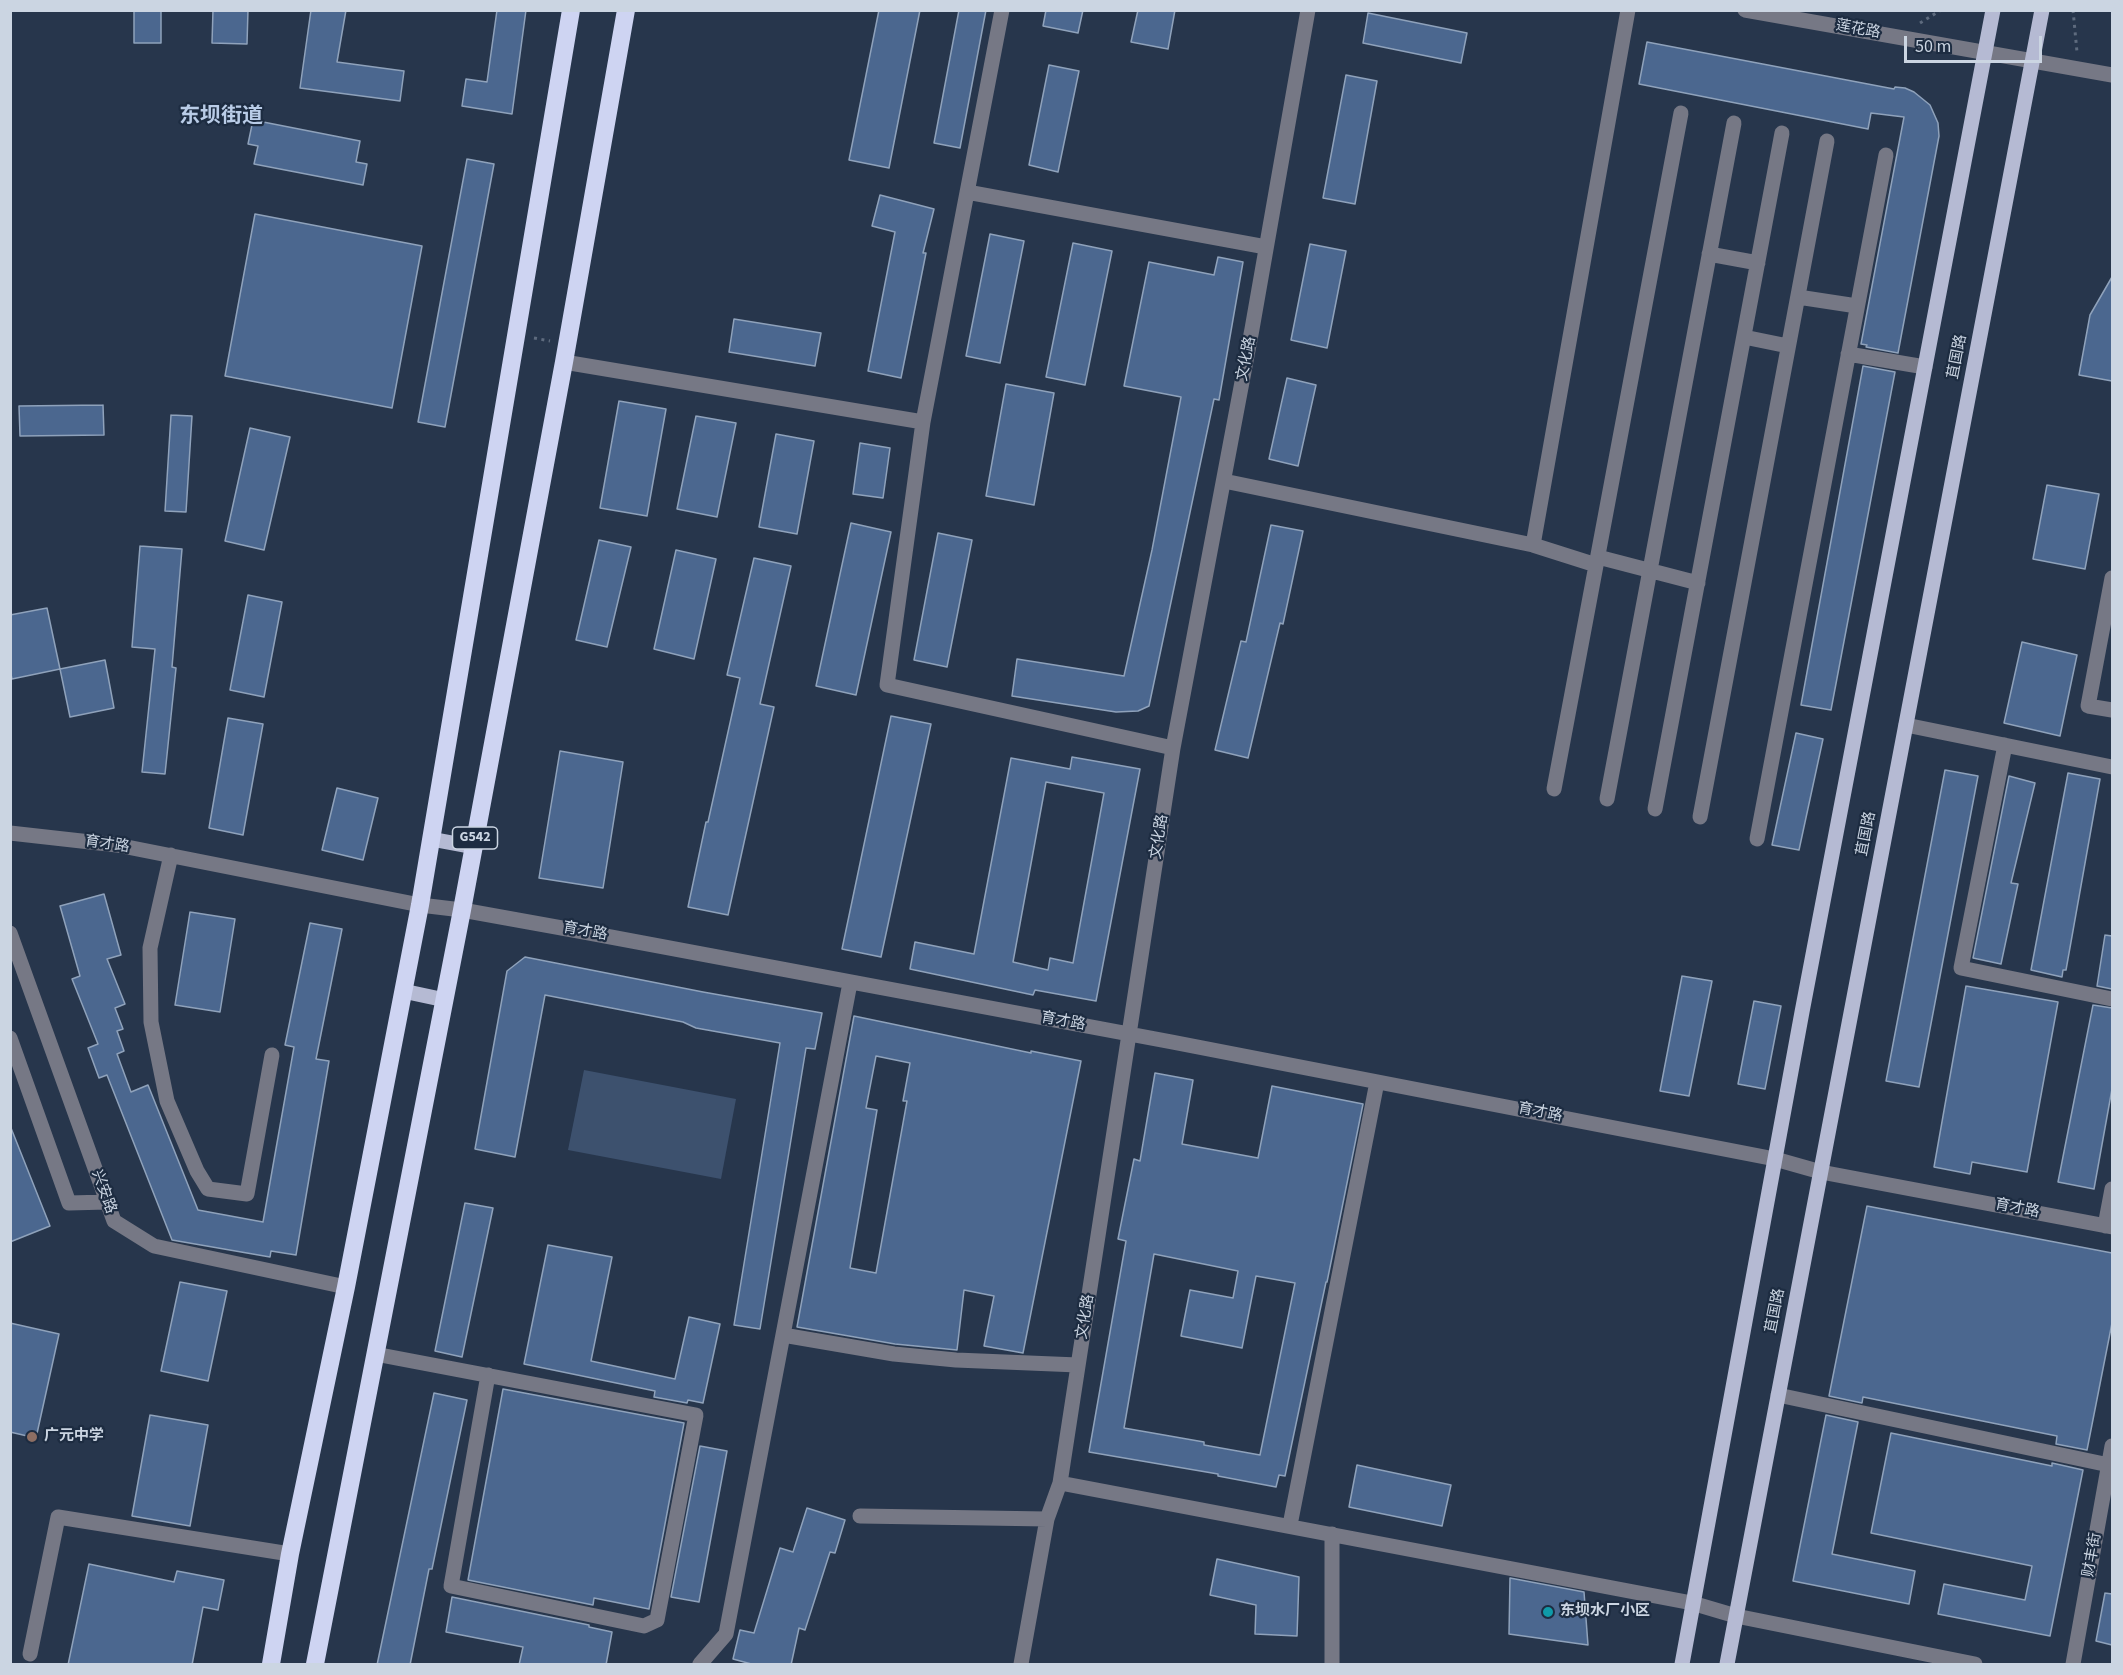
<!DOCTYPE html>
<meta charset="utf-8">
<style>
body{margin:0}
#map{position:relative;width:2123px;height:1675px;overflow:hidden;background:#27364c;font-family:"Source Sans 3",sans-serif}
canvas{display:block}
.frame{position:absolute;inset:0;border:12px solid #cbd5e2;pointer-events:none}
.scale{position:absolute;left:1904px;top:36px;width:138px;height:27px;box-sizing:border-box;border:3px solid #cbd5e2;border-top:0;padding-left:8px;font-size:18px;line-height:21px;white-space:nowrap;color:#cbd5e2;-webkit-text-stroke:4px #1d2c41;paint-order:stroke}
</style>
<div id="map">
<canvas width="2123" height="1675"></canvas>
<div class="frame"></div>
<div class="scale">50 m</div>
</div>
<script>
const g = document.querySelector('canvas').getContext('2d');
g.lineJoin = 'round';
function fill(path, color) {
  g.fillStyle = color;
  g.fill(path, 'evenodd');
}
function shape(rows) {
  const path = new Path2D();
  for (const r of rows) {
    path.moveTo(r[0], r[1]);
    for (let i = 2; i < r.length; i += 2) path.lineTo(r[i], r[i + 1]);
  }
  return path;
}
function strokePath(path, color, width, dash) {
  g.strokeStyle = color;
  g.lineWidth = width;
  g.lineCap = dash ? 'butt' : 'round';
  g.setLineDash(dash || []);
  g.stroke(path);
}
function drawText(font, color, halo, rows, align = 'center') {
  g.font = font + ' "Source Sans 3","Noto Sans SC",sans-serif';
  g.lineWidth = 4.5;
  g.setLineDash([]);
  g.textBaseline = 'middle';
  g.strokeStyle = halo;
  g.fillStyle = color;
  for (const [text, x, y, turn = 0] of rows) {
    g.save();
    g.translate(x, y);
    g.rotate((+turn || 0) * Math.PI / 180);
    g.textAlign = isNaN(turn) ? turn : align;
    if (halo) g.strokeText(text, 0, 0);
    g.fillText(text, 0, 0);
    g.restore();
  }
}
fill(shape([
 [584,1070,736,1099,721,1179,568,1150]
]), '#3d516e');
const building = shape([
 [134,10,161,10,161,43,134,43,134,10],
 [213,10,248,10,247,44,212,43,213,10],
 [311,10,346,10,337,62,404,71,400,101,300,88,311,10],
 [497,10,526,10,512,114,462,106,466,79,487,82,497,10],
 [879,10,920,10,889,168,849,160,879,10],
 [959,10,986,10,960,148,934,143,959,10],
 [1046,10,1083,10,1078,33,1043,26,1046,10],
 [1138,10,1175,10,1168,49,1131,42,1138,10],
 [1368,13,1467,33,1461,63,1363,43,1368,13],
 [1647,42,1894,89,1895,87,1905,88,1914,92,1930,105,1938,123,1939,136,1898,353,1866,347,1867,345,1861,344,1904,117,1871,113,1868,129,1639,84,1647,42],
 [1049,65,1079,71,1058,172,1029,165,1049,65],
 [1346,75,1377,81,1355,204,1323,198,1346,75],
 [253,120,360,141,356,162,367,164,363,185,254,164,258,146,248,144,253,120],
 [467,159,494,164,445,427,418,422,467,159],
 [880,195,934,209,923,253,926,253,901,378,868,371,895,232,872,226,880,195],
 [255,214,422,246,392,408,225,376,255,214],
 [990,234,1024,241,1000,363,966,356,990,234],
 [1073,243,1112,251,1085,385,1046,377,1073,243],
 [1310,244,1346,251,1327,348,1291,340,1310,244],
 [1218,257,1243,262,1219,400,1214,399,1149,706,1138,711,1116,712,1012,696,1017,659,1124,676,1152,550,1181,397,1124,386,1149,262,1214,275,1218,257],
 [2112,277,2112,381,2079,375,2090,315,2112,277],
 [734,319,821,333,815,366,729,352,734,319],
 [1863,366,1895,372,1831,710,1801,705,1863,366],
 [1287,378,1316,385,1298,466,1269,459,1287,378],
 [1006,384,1054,393,1034,505,986,496,1006,384],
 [619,401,666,409,647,516,600,508,619,401],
 [103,405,104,435,20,436,19,406,103,405],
 [171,415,192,416,186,512,165,511,171,415],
 [696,416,736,423,717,517,677,509,696,416],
 [250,428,290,437,264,550,225,541,250,428],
 [776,434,814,441,797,534,759,527,776,434],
 [860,443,890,448,883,498,853,494,860,443],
 [2047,485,2099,494,2085,569,2033,559,2047,485],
 [851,523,891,532,856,695,816,686,851,523],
 [1271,525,1303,531,1283,624,1280,623,1248,758,1215,750,1241,641,1246,642,1271,525],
 [938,533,972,540,947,667,914,660,938,533],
 [599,540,631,547,607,647,576,640,599,540],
 [140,546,182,549,172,667,176,668,165,774,142,772,155,649,132,647,140,546],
 [676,550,716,559,694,659,654,649,676,550],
 [754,558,791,566,760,704,774,707,728,915,688,907,706,822,708,822,740,678,727,675,754,558],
 [248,595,282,602,264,697,230,690,248,595],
 [47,608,60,669,12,679,10,670,10,615,47,608],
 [2022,642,2077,655,2060,736,2004,723,2022,642],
 [105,660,114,708,70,717,60,669,105,660],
 [891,716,931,724,881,957,842,949,891,716],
 [228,718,263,724,243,835,209,828,228,718],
 [1796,733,1823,739,1799,850,1772,845,1796,733],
 [560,751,623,762,603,888,539,878,560,751],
 [1072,757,1140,769,1096,1001,1035,990,1033,995,910,969,915,942,974,954,1011,758,1070,769,1072,757],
 [1046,782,1104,793,1073,963,1050,958,1048,970,1013,962,1046,782],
 [1945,770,1978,776,1919,1087,1886,1081,1945,770],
 [2068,773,2100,779,2066,970,2063,970,2062,977,2031,970,2068,773],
 [2009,776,2035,783,2011,883,2018,884,2001,964,1973,958,2009,776],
 [337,788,378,798,363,860,322,850,337,788],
 [104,894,121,955,107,959,125,1004,115,1008,123,1029,117,1031,124,1051,117,1054,131,1092,148,1085,198,1210,263,1222,294,1047,285,1045,310,923,342,929,316,1059,329,1061,296,1255,271,1251,270,1257,172,1240,107,1075,99,1078,88,1048,98,1044,72,979,80,976,60,906,104,894],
 [190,912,235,919,220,1012,175,1005,190,912],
 [2105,935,2112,936,2112,989,2097,986,2105,935],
 [525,957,703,992,822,1013,815,1049,806,1048,760,1329,734,1325,780,1043,696,1028,683,1022,545,995,515,1157,475,1149,507,971,525,957],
 [1682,976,1712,981,1689,1096,1660,1091,1682,976],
 [1966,986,2058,1002,2027,1172,1972,1162,1970,1174,1934,1167,1966,986],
 [1754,1001,1781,1006,1765,1089,1738,1084,1754,1001],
 [2093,1005,2112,1008,2112,1089,2094,1189,2058,1182,2093,1005],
 [854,1016,1031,1053,1031,1051,1081,1061,1023,1353,984,1346,994,1296,964,1290,957,1350,895,1344,797,1327,854,1016],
 [876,1056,910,1063,903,1101,907,1101,876,1273,850,1268,877,1110,866,1108,876,1056],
 [1155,1073,1193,1080,1182,1144,1258,1158,1272,1086,1363,1104,1327,1282,1326,1282,1285,1476,1279,1475,1276,1487,1218,1476,1218,1474,1089,1452,1126,1241,1118,1239,1134,1159,1140,1161,1155,1073],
 [1154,1254,1238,1271,1233,1298,1190,1290,1181,1336,1242,1348,1256,1276,1295,1283,1260,1455,1204,1445,1204,1442,1124,1428,1154,1254],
 [11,1128,50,1226,10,1242,10,1129,11,1128],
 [465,1203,493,1208,462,1357,435,1351,465,1203],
 [1867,1206,2112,1253,2112,1323,2087,1450,2056,1444,2057,1436,1863,1397,1862,1403,1829,1396,1867,1206],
 [548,1245,612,1257,591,1361,675,1379,689,1317,720,1324,703,1403,688,1400,687,1403,654,1397,655,1391,524,1364,548,1245],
 [180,1282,227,1291,208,1381,161,1371,180,1282],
 [10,1323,59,1334,36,1438,10,1432,10,1323],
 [503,1389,684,1423,649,1609,594,1598,593,1605,468,1580,503,1389],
 [434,1393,467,1400,432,1569,429,1569,410,1665,377,1665,434,1393],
 [150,1415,208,1425,190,1526,132,1516,150,1415],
 [1826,1415,1858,1422,1832,1554,1915,1571,1909,1604,1793,1581,1826,1415],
 [1891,1433,2052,1466,2052,1463,2083,1470,2050,1636,1938,1614,1944,1584,2025,1600,2032,1566,1871,1533,1891,1433],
 [700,1446,727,1451,699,1602,671,1597,700,1446],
 [1357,1465,1451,1485,1442,1526,1349,1507,1357,1465],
 [807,1508,845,1520,835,1553,830,1552,805,1630,799,1628,791,1665,755,1665,733,1659,740,1630,754,1633,780,1548,793,1552,807,1508],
 [1217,1559,1299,1577,1297,1636,1255,1634,1256,1605,1210,1595,1217,1559],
 [89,1564,174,1582,177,1571,224,1580,218,1610,203,1607,192,1665,68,1665,89,1564],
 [1510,1578,1584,1592,1588,1645,1509,1634,1510,1578],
 [2105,1593,2112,1594,2112,1645,2096,1641,2105,1593],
 [452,1597,589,1625,589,1627,612,1632,606,1665,519,1665,523,1647,446,1632,452,1597]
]);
fill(building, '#4b678f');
strokePath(building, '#8fa2bb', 1.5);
strokePath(shape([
 [2073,10,2077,52],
 [1920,23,1941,10],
 [534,338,550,341]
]), '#5e6b7e', 3, [3, 4.5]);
strokePath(shape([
 [1002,10,923,422,887,685,1173,748],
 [1745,10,2112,75],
 [967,192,1266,247],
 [1709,254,1758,263],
 [1798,297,1857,306],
 [1744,337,1788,346],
 [1848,354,1925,367],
 [564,362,923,422],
 [1224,481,1533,545,1596,565],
 [1533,545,1628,10],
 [1598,557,1698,583],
 [2112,578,2088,706,2112,710],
 [1906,725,2112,767],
 [2005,745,1961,968,2112,999],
 [1554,789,1681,113],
 [1607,799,1734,123],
 [1655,809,1782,133],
 [1700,817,1827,141],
 [10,833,117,845,420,905,462,910,584,932,1172,1042,1775,1159,1821,1172,2112,1227],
 [1757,839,1886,155],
 [171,855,150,948,151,1022,167,1101,197,1171,208,1189,247,1194,272,1055],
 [10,933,114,1221,154,1246,346,1287],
 [10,1038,69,1203,107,1202],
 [2105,1226,2112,1189],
 [783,1335,894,1354,956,1360,1078,1365],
 [375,1354,696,1415,657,1620,644,1626,451,1586,488,1375],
 [1778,1395,2109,1465],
 [1060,1483,1692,1603,1736,1616,1975,1664],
 [860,1516,1047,1519],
 [1290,1525,1377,1082],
 [1332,1534,1332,1664],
 [30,1654,58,1517,290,1554],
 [700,1664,726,1634,850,983],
 [1021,1664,1047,1519,1060,1483,1173,748,1252,329,1308,10],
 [2073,1664,2112,1446]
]), '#767885', 15);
strokePath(shape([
 [431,839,474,847],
 [403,991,445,1000],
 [1682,1664,1802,1012,1993,10],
 [1727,1664,2042,10]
]), '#b5bad3', 15);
strokePath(shape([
 [271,1664,290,1554,346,1287,420,905,571,10],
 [315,1664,462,910,564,362,626,10]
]), '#ced4f2', 18);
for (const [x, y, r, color] of [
 [32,1437,6,"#8d6e63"],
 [1548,1612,6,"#0f9aa8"]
]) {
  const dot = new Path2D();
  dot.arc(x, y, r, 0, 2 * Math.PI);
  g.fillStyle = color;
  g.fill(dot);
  strokePath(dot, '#1d2c41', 2);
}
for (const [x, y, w] of [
 [475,838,45]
]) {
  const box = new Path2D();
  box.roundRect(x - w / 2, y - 11, w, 22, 4.5);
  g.fillStyle = '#1d2c41';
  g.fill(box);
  strokePath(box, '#cbd5e2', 1.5);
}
drawText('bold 14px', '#cbd5e2', null, [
 ["G542",475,838]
]);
drawText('15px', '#cbd5e2', '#1d2c41', [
 ["莲花路",1858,30,10],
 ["苴国路",1958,357,-79],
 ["文化路",1247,359,-79],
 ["苴国路",1867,834,-79],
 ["文化路",1160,837,-81],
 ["育才路",107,845,8],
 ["育才路",585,932,10],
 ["育才路",1063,1022,10],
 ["育才路",1540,1113,11],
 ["兴安路",103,1192,70],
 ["育才路",2017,1209,11],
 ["苴国路",1776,1311,-79],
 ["文化路",1086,1317,-81],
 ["财丰街",2093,1555,-80]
]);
drawText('bold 15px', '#cbd5e2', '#1d2c41', [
 ["广元中学",44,1437],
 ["东坝水厂小区",1560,1612]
], 'left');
drawText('bold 21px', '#b9cce7', '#1d2c41', [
 ["东坝街道",221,117]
]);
</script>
